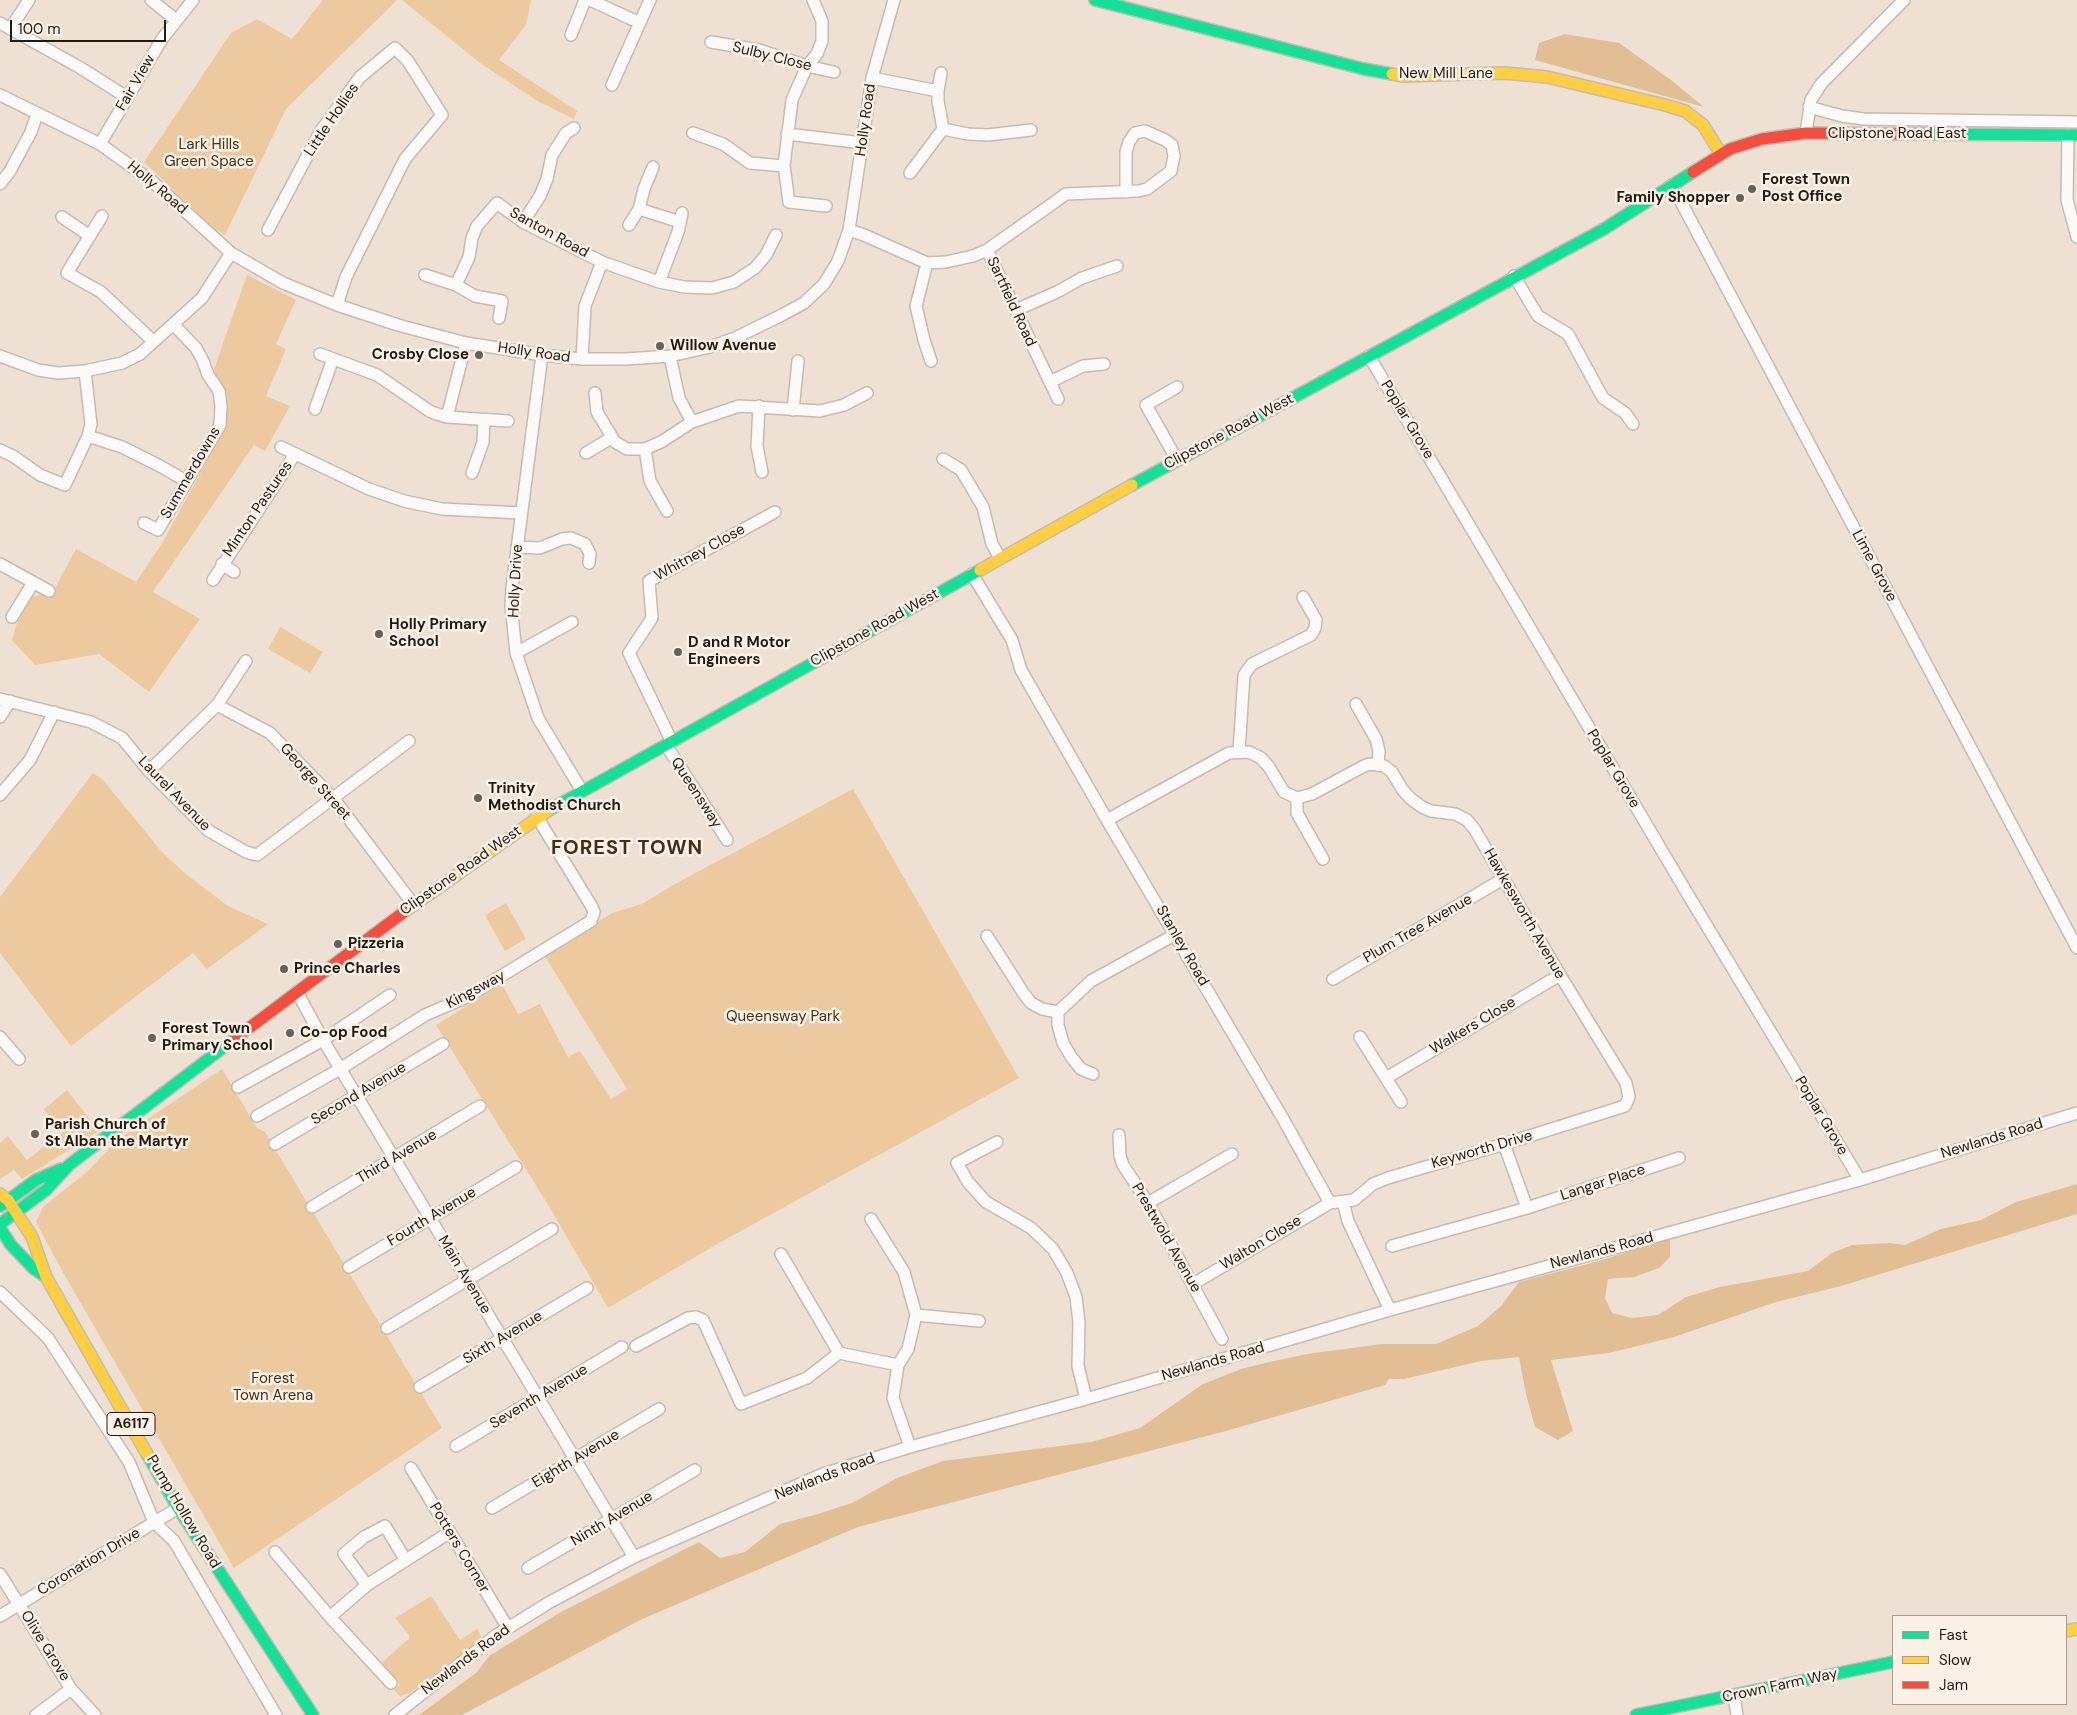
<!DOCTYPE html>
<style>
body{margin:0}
#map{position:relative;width:2077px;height:1715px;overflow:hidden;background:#eee1d3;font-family:"DM Sans",sans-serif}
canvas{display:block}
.legend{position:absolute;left:1892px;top:1615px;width:175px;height:90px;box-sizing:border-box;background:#fbf1e7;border:1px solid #a59b91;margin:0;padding:6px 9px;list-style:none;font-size:15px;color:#231a11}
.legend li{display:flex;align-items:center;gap:10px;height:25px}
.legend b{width:25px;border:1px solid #a59b91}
.scale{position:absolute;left:10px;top:20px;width:156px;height:22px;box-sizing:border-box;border:2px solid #231a11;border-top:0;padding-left:6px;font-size:15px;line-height:18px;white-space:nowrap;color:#231a11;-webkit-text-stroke:4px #fbf1e7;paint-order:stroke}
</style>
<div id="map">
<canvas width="2077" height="1715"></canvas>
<ul class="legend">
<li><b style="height:6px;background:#16e098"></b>Fast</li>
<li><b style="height:6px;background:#ffcf43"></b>Slow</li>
<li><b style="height:6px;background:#f24e42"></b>Jam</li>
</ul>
<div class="scale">100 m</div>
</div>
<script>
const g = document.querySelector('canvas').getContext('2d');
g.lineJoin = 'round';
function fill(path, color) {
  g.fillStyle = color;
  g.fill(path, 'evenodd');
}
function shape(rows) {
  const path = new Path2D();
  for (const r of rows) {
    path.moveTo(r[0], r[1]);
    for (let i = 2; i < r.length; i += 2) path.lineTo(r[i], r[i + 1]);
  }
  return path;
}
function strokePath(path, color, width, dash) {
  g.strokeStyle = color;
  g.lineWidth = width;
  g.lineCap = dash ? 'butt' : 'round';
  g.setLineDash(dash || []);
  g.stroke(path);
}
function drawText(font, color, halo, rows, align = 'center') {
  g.font = font + ' "DM Sans",sans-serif';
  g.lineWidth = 5;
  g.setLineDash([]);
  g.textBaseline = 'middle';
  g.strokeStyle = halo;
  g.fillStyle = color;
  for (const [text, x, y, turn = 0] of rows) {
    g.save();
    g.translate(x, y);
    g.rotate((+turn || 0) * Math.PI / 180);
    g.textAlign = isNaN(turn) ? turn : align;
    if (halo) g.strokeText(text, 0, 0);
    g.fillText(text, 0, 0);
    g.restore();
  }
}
fill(shape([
 [323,0,397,0,286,109,225,235,212,227,144,162,231,33,257,19,292,39],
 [402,0,531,0,526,25,499,60,577,111,574,119,539,102,480,63],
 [247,275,296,300,276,344,286,349,266,396,290,406,265,451,254,445,153,592,200,619,149,692,99,654,35,665,12,640,17,623,30,598,42,594,49,599,76,549,136,582,161,545,225,428,227,398,223,385,213,372],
 [280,627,323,652,310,673,268,649],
 [93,773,103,780,163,853,187,875,228,906,268,924,207,969,193,953,71,1046,0,953,0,897],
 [853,789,1019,1078,719,1243,608,1308,550,1208,436,1025,502,984,518,1014,540,1004,568,1057,580,1051,611,1099,627,1089,544,955,612,913,642,904,673,885],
 [506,903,526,939,505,951,485,915],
 [222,1069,257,1128,265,1132,442,1428,234,1568,65,1276,36,1222,43,1207,89,1170,118,1139],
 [67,1090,99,1131,22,1179,14,1170,0,1179,0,1143,8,1136,27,1160,62,1133,44,1109],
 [431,1596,460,1640,477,1629,482,1638,410,1693,400,1696,394,1690,400,1685,380,1664,409,1639,409,1635,395,1618]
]), '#edc9a0');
fill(shape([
 [1565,34,1619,43,1671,80,1704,107,1535,60,1539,43],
 [2077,1184,2077,1214,1841,1286,1776,1302,1674,1337,1609,1353,1551,1360,1573,1431,1558,1440,1535,1427,1526,1394,1519,1357,1481,1361,1404,1379,1389,1379,1385,1385,1226,1431,858,1527,640,1620,462,1715,419,1715,477,1672,489,1656,561,1612,699,1542,720,1558,745,1552,780,1524,818,1514,852,1503,897,1478,943,1461,1091,1442,1140,1428,1203,1384,1241,1369,1269,1362,1307,1354,1382,1344,1436,1344,1478,1326,1501,1306,1519,1282,1599,1261,1670,1238,1670,1257,1659,1268,1634,1277,1608,1279,1605,1298,1612,1313,1632,1318,1658,1315,1686,1297,1720,1287,1808,1271,1832,1253,1852,1245,1890,1243,1905,1245,1941,1229,1981,1220,2016,1202]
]), '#e2be94');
const street = shape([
 [151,0,176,20],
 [590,0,640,23],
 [0,23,79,67,128,98],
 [10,29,29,0],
 [571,35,585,0],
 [711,42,759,50,807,66,834,72],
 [872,78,938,91,938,101,943,129,968,134,988,135,1031,130],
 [612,85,650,0],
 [938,91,941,73],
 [0,95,100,144,153,182,231,253,283,283,337,305,398,325,466,343,542,355,582,359,626,359,670,356,710,347,735,338,782,315,804,303,824,284,838,261,849,230,872,78,894,0],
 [1809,107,1842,116,1864,119,2077,122],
 [693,133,723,144,750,163,784,166,792,100,807,66,817,54,822,41,822,21,813,0],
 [1806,133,1811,100,1821,84,1904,0],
 [787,134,863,143],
 [2068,135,2067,200,2077,237],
 [100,144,162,39,193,0],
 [784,166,789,202,826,206],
 [910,173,943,129],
 [0,184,10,171,31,132,37,114],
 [1672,185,2077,948],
 [639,209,680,222],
 [102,216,67,273,101,292,153,341],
 [62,217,90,236],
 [523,222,540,196,547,179,552,155,566,133,574,128],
 [629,225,639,209,644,189,653,167],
 [268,230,320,132,360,77,395,48,408,61,442,115,405,159,346,277,337,305],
 [849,230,864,235,927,263,946,262,973,256,987,250,1066,194,1138,191,1147,189,1171,171,1174,156,1172,145,1165,140,1145,131,1135,133,1129,142,1126,152,1126,192],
 [987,250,1058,399],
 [927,263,916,306,924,340,931,361],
 [425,275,456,285],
 [1514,276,1538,316,1568,334,1603,398,1625,413,1633,424],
 [659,282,678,232,682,213],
 [1016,310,1057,292,1082,278,1117,266],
 [499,318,502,301,475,296,456,285,469,257,472,238,477,226,497,203,523,222,602,262],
 [320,354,377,375,431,412,447,417,466,343],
 [542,355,512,588,511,605,516,653,538,718,582,791],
 [0,356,38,370,58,373,85,371,122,363,140,354,202,298,231,253],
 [670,356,679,398,692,422,739,406,820,411,844,405,867,393],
 [1369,356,1687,893,1860,1180],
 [582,359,585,306,602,262,659,282,684,287,712,288,734,282,755,268,766,255,776,235],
 [1050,382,1083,366,1104,364],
 [595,393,597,412,615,442,627,449,645,449,661,442,692,422],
 [759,406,757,446,762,472],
 [315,409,333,359],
 [793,410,798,361],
 [447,417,508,421],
 [88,436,122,447,160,466,186,481],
 [281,447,369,489,404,501,442,509,521,513],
 [645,449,650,481,667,511],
 [0,450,13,456,40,475,65,485,88,436,91,424,85,371],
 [586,453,611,438],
 [943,459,961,470,983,507,992,544,1000,558],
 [1177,460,1146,405,1177,387],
 [472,473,483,442,484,420],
 [144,523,158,530,220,425,221,406,219,391,208,375,203,361,196,348,174,325],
 [517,547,540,548,562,539,571,538,585,544,590,554,589,563],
 [0,564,49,591],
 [222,564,234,572],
 [972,574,1012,640,1021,670,1107,820,1282,1117,1330,1203,1354,1200,1373,1184,1388,1178,1504,1144,1625,1106,1629,1097,1626,1083,1560,975,1475,830,1467,820,1455,814,1431,811,1422,807,1411,799,1402,789,1392,772,1384,766,1369,764,1362,767,1312,794,1297,798,1284,792,1269,767,1261,758,1249,752,1229,753,1107,820],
 [213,580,295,454],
 [12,617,33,583],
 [516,653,572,622],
 [0,699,91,722,122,738,149,771,209,831,246,852,257,855,409,741],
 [1356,704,1376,739,1379,751,1378,764],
 [217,705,270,733,334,799,413,904],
 [0,717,10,701],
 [672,742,629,653,652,618,649,581,775,512],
 [666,745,727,840],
 [1239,751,1244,675,1252,664,1311,635,1315,628,1316,620,1303,597],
 [149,771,217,705,246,661],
 [0,795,30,760,54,712],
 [1297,798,1297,813,1323,859],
 [987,936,1024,994,1031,1003,1042,1009,1058,1012],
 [1333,979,1503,879],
 [297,992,323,1040,634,1557],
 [0,1037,19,1059],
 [1360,1037,1401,1102],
 [1093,1074,1081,1069,1072,1058,1063,1043,1058,1025,1058,1012,1091,981,1176,934],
 [1386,1078,1560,975],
 [238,1087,323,1040,390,995],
 [257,1116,340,1069,425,1015,467,997,591,921,594,912,592,907,537,817],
 [1119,1135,1120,1156,1123,1165,1148,1203,1222,1339],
 [997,1142,957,1163,968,1182,986,1202,1031,1228,1053,1249,1067,1273,1076,1297,1079,1322,1078,1366,1086,1399],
 [275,1144,443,1044],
 [1504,1144,1527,1208],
 [1343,1202,1348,1221,1390,1310],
 [1148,1203,1232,1154],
 [312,1207,480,1106],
 [871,1219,904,1272,916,1315,908,1349,898,1365,893,1398,910,1447],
 [1392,1246,1527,1208,1679,1158],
 [781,1254,839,1353,898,1365],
 [349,1267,516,1167],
 [1193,1284,1330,1203],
 [0,1292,48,1338,129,1462,154,1522,174,1541,276,1715],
 [916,1315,979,1321],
 [387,1328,552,1229],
 [636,1346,688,1318,696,1317,703,1320,741,1404,807,1378,839,1353],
 [420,1387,587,1288],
 [456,1446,622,1347],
 [411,1468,508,1628],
 [492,1508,659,1409],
 [275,1552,330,1617,391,1683],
 [528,1568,695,1470],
 [0,1574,71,1689,95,1715],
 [367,1585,344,1554,364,1537,385,1526,405,1559],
 [0,1616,178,1508],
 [330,1617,367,1585,450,1532],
 [1734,1696,1737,1715],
 [36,1715,71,1689],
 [395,1715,495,1636,550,1602,634,1557,823,1474,910,1447,1086,1399,1390,1310,1860,1180,2077,1113]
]);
const fast = shape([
 [1095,0,1364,69,1392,74],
 [1914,134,2077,135],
 [1132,485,1604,229,1693,172],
 [549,810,980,570],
 [0,1206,36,1180,61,1169],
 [0,1224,46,1190,69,1165,237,1037],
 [0,1228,11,1245,33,1268,46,1277],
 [147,1454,178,1508,313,1715],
 [1636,1715,1893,1662]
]);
const slow = shape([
 [1392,74,1402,76,1505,73,1547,77,1665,105,1685,111,1703,125,1721,154],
 [980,570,1132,485],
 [408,909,549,810],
 [0,1194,8,1200,32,1237,46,1277,147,1454],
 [2066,1631,2077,1629]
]);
const jam = shape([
 [1693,172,1730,149,1762,139,1806,133,1914,134],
 [237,1037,408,909]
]);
strokePath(street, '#c5bbb0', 14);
strokePath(fast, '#c5bbb0', 14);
strokePath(slow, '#c5bbb0', 14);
strokePath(jam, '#c5bbb0', 14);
strokePath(street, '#fcfaf8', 11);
strokePath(fast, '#16e098', 11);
strokePath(slow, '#ffcf43', 11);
strokePath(jam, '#f24e42', 11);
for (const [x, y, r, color] of [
 [1752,189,5,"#6a6055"],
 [1740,198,5,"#6a6055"],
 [660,346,5,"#6a6055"],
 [479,355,5,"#6a6055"],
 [379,634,5,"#6a6055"],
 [678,652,5,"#6a6055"],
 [478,798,5,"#6a6055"],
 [338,944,5,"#6a6055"],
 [284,969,5,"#6a6055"],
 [290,1033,5,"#6a6055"],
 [152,1038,5,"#6a6055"],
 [35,1134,5,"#6a6055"]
]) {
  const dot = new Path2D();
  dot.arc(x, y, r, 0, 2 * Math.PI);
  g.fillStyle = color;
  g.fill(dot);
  strokePath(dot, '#fbf1e7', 2);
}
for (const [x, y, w] of [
 [131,1424,48]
]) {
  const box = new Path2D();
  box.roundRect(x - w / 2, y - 11.5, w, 23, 4);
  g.fillStyle = '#fbf1e7';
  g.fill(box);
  strokePath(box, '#231a11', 1);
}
drawText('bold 14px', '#231a11', null, [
 ["A6117",131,1424]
]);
drawText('15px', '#231a11', '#fbf1e7', [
 ["Sulby Close",772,57,14],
 ["New Mill Lane",1446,74],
 ["Fair View",136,83,-60],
 ["Little Hollies",332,120,-56],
 ["Holly Road",866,120,-82],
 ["Clipstone Road East",1897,134],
 ["Holly Road",157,188,40],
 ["Santon Road",549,233,29],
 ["Sartfield Road",1011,302,65],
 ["Holly Road",534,353,8],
 ["Poplar Grove",1407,420,59],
 ["Clipstone Road West",1229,432,-28],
 ["Summerdowns",191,473,-60],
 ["Minton Pastures",258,509,-56],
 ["Whitney Close",700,553,-29],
 ["Lime Grove",1874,566,62],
 ["Holly Drive",516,581,-87],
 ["Clipstone Road West",875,628,-29],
 ["Poplar Grove",1613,769,59],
 ["George Street",315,782,48],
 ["Queensway",696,793,57],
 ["Laurel Avenue",174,794,46],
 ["Clipstone Road West",461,871,-35],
 ["Hawkesworth Avenue",1524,914,60],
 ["Plum Tree Avenue",1418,929,-30],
 ["Stanley Road",1182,946,60],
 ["Kingsway",476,990,-28],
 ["Walkers Close",1473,1026,-31],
 ["Second Avenue",359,1094,-31],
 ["Poplar Grove",1821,1116,59],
 ["Newlands Road",1992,1139,-17],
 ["Keyworth Drive",1482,1150,-16],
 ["Third Avenue",397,1157,-31],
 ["Langar Place",1603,1183,-18],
 ["Fourth Avenue",432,1217,-31],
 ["Prestwold Avenue",1166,1238,60],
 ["Walton Close",1261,1243,-31],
 ["Newlands Road",1602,1251,-15],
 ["Main Avenue",464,1275,59],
 ["Sixth Avenue",503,1338,-31],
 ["Newlands Road",1213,1362,-16],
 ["Seventh Avenue",539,1397,-31],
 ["Eighth Avenue",576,1459,-31],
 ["Newlands Road",825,1477,-21],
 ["Pump Hollow Road",183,1512,59],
 ["Ninth Avenue",612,1519,-31],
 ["Potters Corner",459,1548,59],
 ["Coronation Drive",89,1562,-31],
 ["Olive Grove",45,1646,58],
 ["Newlands Road",466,1660,-37],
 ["Crown Farm Way",1780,1686,-12]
]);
drawText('15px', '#483015', '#fbf1e7', [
 ["Lark Hills",209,145],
 ["Green Space",209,162],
 ["Queensway Park",783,1017],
 ["Forest",273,1379],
 ["Town Arena",273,1396]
]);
drawText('bold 15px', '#231a11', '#fbf1e7', [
 ["Forest Town",1762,180],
 ["Post Office",1762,197],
 ["Family Shopper",1730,198,"right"],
 ["Willow Avenue",670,346],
 ["Crosby Close",469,355,"right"],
 ["Holly Primary",389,625],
 ["School",389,642],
 ["D and R Motor",688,643],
 ["Engineers",688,660],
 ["Trinity",488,789],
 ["Methodist Church",488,806],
 ["Pizzeria",348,944],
 ["Prince Charles",294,969],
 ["Forest Town",162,1029],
 ["Primary School",162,1046],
 ["Co-op Food",300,1033],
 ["Parish Church of",45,1125],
 ["St Alban the Martyr",45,1142]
], 'left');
g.letterSpacing = '1px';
drawText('bold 20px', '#422f19', '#fbf1e7', [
 ["FOREST TOWN",627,849]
]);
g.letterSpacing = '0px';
</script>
